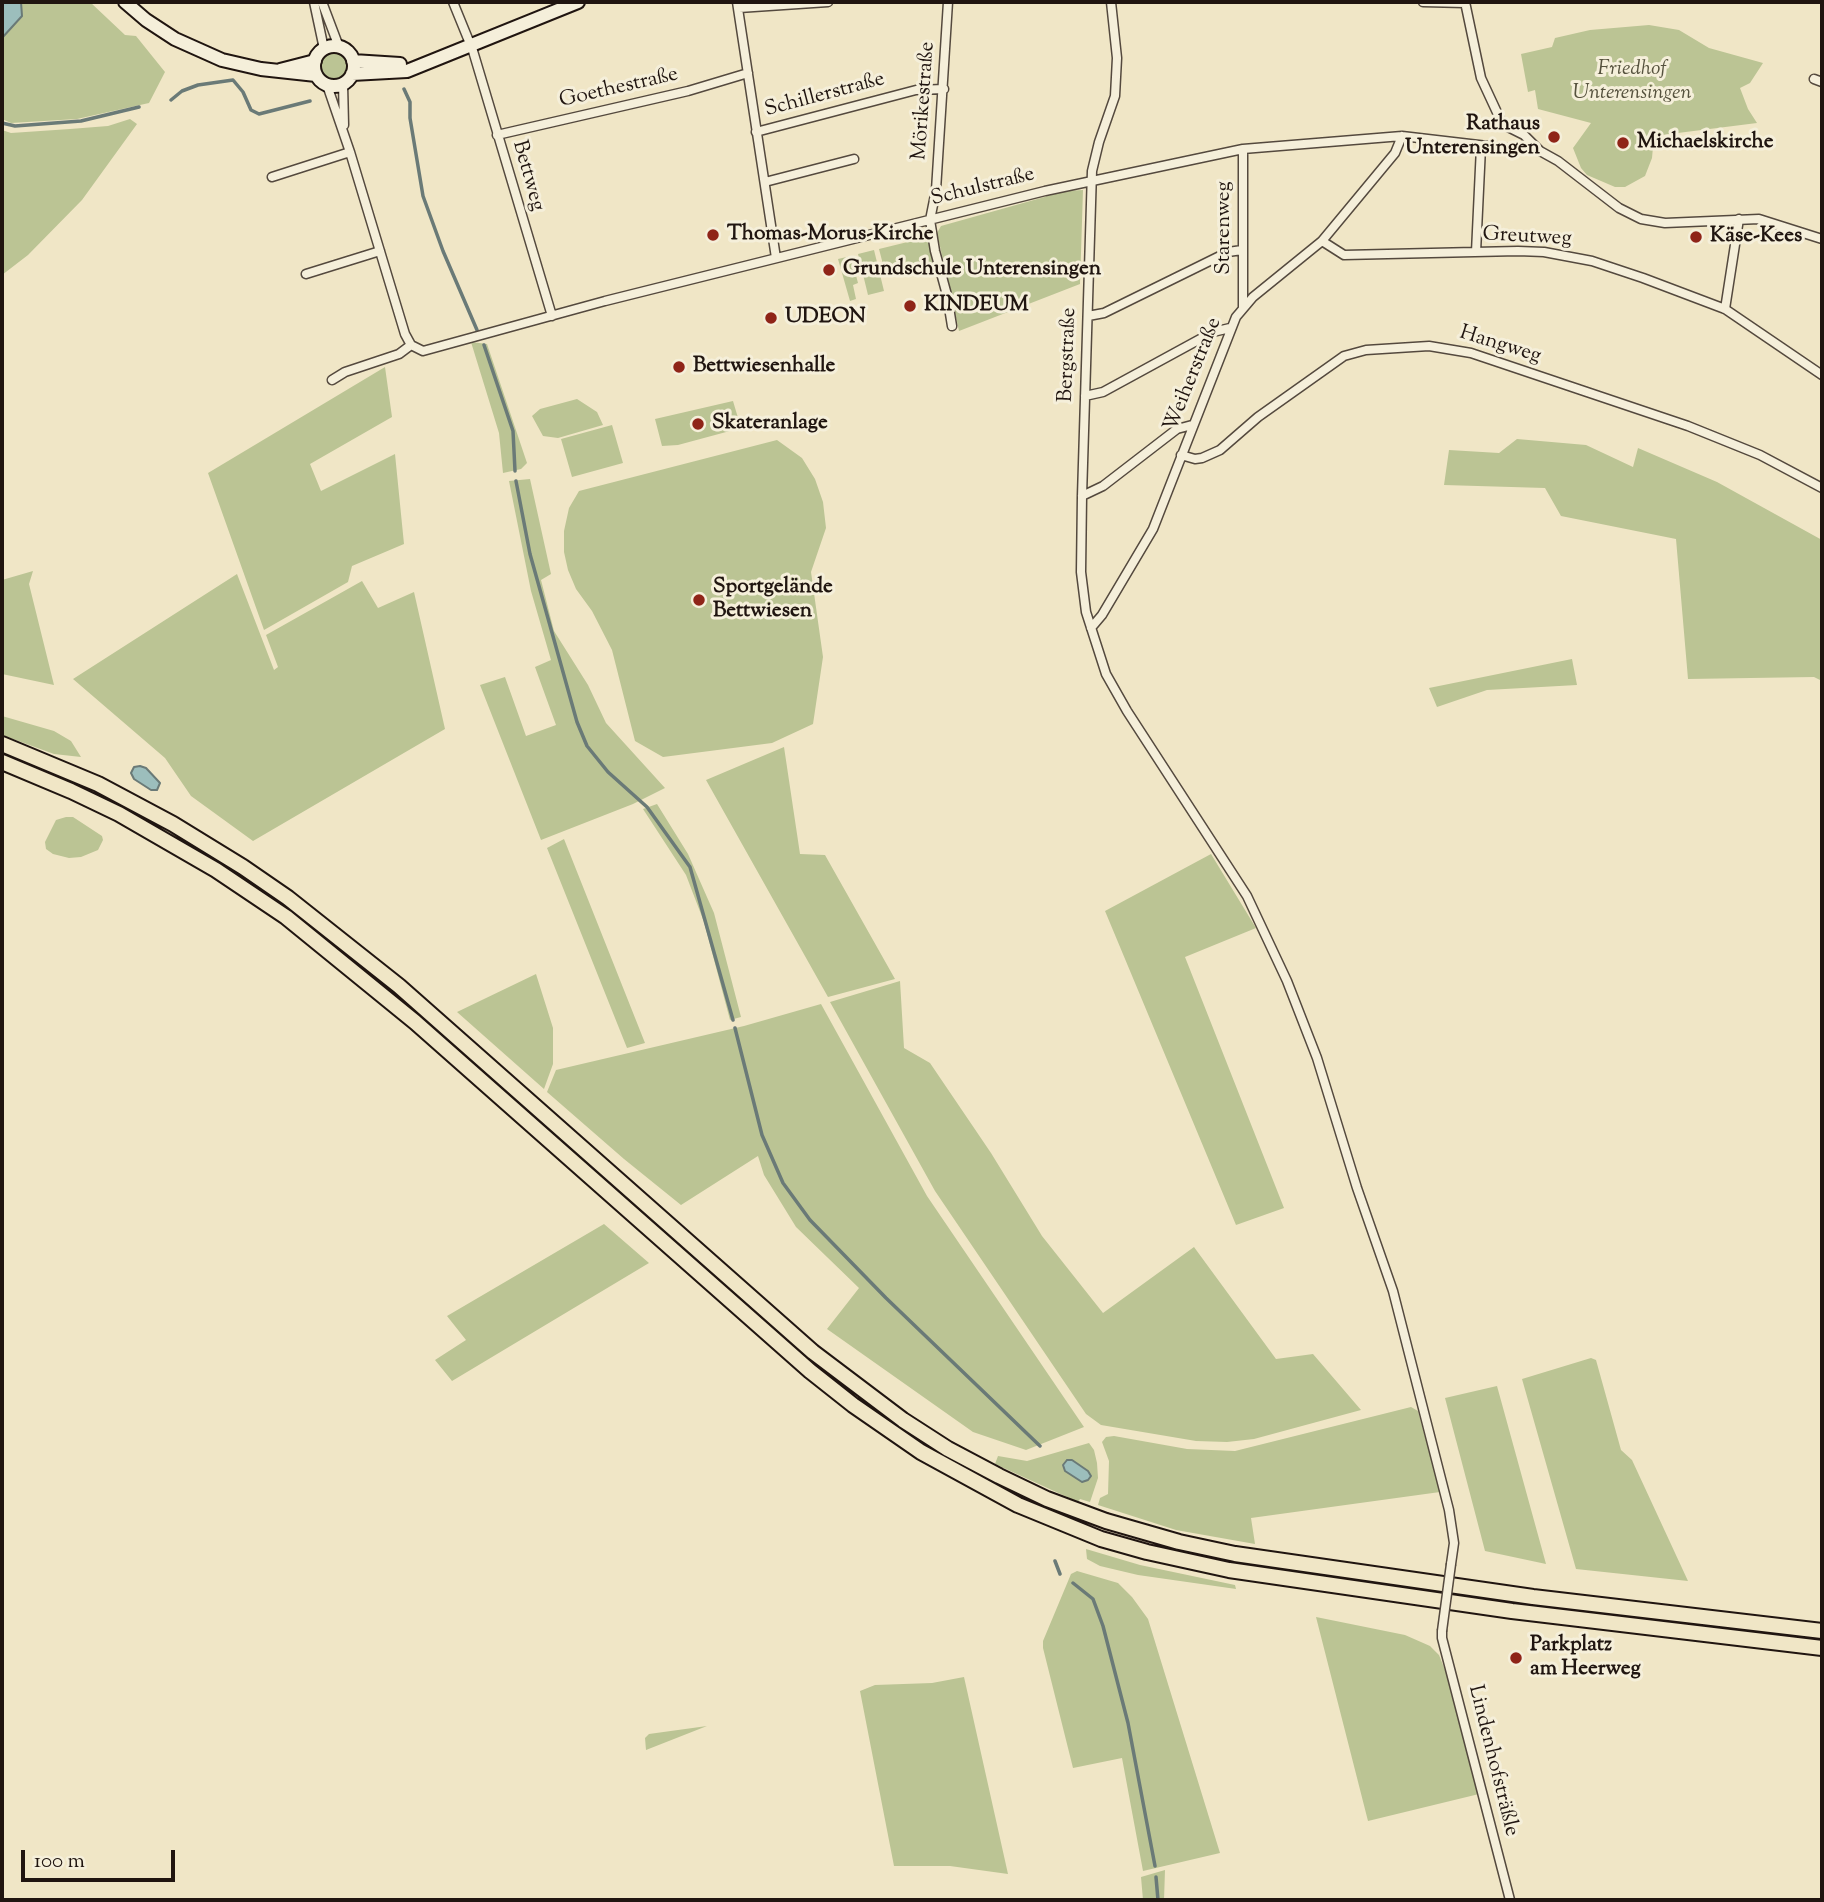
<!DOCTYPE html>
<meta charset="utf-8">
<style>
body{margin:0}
#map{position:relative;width:1824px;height:1902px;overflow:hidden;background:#f0e6c6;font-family:"Sorts Mill Goudy",serif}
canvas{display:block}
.frame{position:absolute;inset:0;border:4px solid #201510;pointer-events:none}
.scale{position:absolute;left:21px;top:1850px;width:154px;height:32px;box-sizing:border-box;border:4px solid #201510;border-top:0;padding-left:9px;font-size:21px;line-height:24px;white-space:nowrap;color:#201510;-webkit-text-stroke:5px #f5efda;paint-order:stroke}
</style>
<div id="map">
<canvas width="1824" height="1902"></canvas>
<div class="frame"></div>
<div class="scale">100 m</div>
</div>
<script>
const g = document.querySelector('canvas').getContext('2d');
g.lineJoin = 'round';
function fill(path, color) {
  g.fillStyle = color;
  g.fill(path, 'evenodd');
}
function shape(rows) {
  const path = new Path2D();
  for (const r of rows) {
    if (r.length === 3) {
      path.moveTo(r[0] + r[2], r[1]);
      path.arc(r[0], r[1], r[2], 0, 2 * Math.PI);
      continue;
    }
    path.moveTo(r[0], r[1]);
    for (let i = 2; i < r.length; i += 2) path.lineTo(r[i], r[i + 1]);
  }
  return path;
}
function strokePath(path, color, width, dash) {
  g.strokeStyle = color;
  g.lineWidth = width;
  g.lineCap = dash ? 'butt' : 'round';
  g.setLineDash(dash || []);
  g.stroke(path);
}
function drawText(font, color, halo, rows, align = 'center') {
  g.font = font + ' "Sorts Mill Goudy",serif';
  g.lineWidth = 6;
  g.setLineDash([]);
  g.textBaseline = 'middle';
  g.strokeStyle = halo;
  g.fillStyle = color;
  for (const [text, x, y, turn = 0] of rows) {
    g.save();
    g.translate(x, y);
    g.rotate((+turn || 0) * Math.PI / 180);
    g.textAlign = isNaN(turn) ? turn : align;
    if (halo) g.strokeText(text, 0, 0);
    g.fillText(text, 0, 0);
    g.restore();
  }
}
fill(shape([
 [21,2,90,2,125,35,136,36,165,72,149,103,77,119,11,123,2,119,2,38,22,16],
 [1649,25,1679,30,1709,48,1763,63,1750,83,1740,88,1748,109,1757,123,1654,136,1652,158,1645,176,1625,187,1615,187,1587,175,1581,168,1573,148,1591,123,1538,109,1535,90,1528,92,1521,54,1552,47,1555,38,1590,30],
 [334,66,14],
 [130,119,137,124,82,200,28,255,2,275,2,130,11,133,70,129,108,126],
 [1083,190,1080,284,959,331,937,233,941,226,1066,191],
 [928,237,933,264,886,276,879,249],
 [874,250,884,291,868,295,858,254],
 [851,256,858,283,853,285,856,299,850,301,838,259],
 [471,342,487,344,527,463,521,469,503,473,499,433],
 [385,367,392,417,310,464,321,491,395,454,404,544,352,566,348,582,264,630,208,473],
 [577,399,597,412,603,425,558,438,543,436,532,416,540,409],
 [733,401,741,428,678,445,662,446,655,419],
 [612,425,623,463,572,477,561,439],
 [1517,439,1586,445,1633,467,1638,448,1717,482,1822,540,1822,681,1814,677,1688,679,1676,539,1561,516,1545,488,1444,485,1449,450,1499,453],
 [777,440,802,458,815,479,823,502,826,528,811,572,823,657,813,724,772,743,663,757,635,741,612,650,592,611,576,589,568,570,564,552,564,531,569,508,579,491],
 [530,479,551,574,541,580,554,631,588,685,606,723,665,788,633,804,541,840,480,685,505,677,526,736,556,725,535,667,551,660,531,591,509,481],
 [33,571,29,584,54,685,2,674,2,580],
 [237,574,274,670,278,667,266,635,362,581,378,608,414,592,445,729,253,841,191,796,165,758,73,679],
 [1572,659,1577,685,1487,690,1437,707,1429,688],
 [2,716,54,731,71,741,81,757,54,754,2,735],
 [784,747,800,854,825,855,895,979,828,997,706,780],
 [657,804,688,854,714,913,741,1017,730,1020,704,922,686,875,643,809],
 [66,817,73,817,102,836,103,840,98,850,81,857,69,858,53,854,46,849,45,842,56,820],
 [564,839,645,1043,627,1048,547,848],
 [1211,854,1256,928,1185,957,1284,1208,1236,1225,1105,911],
 [536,974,553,1028,553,1064,544,1089,457,1012],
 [900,981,904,1048,930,1063,991,1153,1042,1236,1103,1313,1194,1247,1276,1359,1313,1354,1361,1410,1254,1439,1227,1442,1196,1441,1101,1425,1086,1414,935,1191,830,1002],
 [821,1004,927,1196,1084,1427,1026,1450,973,1432,827,1329,859,1288,796,1227,764,1175,758,1156,681,1205,624,1159,547,1092,556,1070,744,1026],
 [604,1224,649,1263,452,1381,435,1360,466,1340,447,1316],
 [1591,1358,1596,1360,1621,1450,1632,1460,1688,1581,1576,1569,1522,1379],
 [1497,1386,1546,1564,1485,1551,1445,1398],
 [1411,1407,1418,1411,1440,1492,1251,1518,1255,1544,1176,1530,1098,1505,1100,1498,1108,1494,1109,1461,1102,1442,1106,1437,1114,1436,1187,1449,1235,1451],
 [1089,1443,1094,1450,1097,1463,1098,1478,1090,1502,1080,1499,1078,1502,995,1464,998,1456,1027,1461],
 [1086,1549,1140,1565,1235,1585,1236,1589,1138,1575,1100,1566,1087,1559],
 [1077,1571,1118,1583,1132,1597,1148,1619,1220,1853,1143,1871,1122,1758,1073,1768,1043,1648,1043,1641,1066,1586,1071,1574],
 [1316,1617,1405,1635,1430,1646,1439,1655,1451,1685,1479,1794,1368,1821],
 [964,1677,1008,1874,950,1866,894,1866,860,1691,875,1685,932,1683],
 [707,1726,646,1750,645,1738,649,1734],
 [1165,1870,1164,1900,1143,1900,1141,1877]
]), '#bbc494');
const water = shape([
 [2,2,21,2,22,16,2,38,2,2],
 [140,766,146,768,160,783,157,790,151,790,134,779,131,773,134,767,140,766],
 [1067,1460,1072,1460,1088,1471,1091,1476,1088,1480,1082,1482,1065,1471,1063,1465,1067,1460]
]);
fill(water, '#9cbebc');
strokePath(water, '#6a7a77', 2);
strokePath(shape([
 [404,89,410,102,410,118,423,196,443,251,477,330],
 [171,100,182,91,198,85,233,80,243,92,251,110,259,114,310,101],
 [2,123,15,126,81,121,139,107],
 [484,345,513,431,515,471],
 [516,481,530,554,577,722,587,746,608,772,647,807,690,867,733,1020],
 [735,1028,762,1135,783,1183,810,1220,886,1298,1040,1446],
 [1055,1561,1060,1574],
 [1073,1583,1093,1599,1103,1626,1128,1723,1155,1866],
 [1156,1877,1158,1900]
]), '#6a7a77', 3.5);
const street = shape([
 [314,2,324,49],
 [322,2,339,47],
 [453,2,473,51,552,316],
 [737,2,776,258],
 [948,2,936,190,930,220,935,251,947,295,952,326],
 [1111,2,1117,58,1115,96,1099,142,1092,171,1082,496,1081,572,1086,612,1106,674,1127,711,1247,896,1287,981,1317,1058,1357,1188,1393,1291,1449,1510,1454,1543,1451,1564],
 [1423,2,1465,3],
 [1465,2,1481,78,1501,121,1506,126,1524,135,1540,151,1558,161,1619,208,1641,219,1665,223,1759,219,1822,239],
 [739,8,828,2],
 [1814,79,1822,82],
 [343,84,344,125],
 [327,85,350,152,405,334,411,345,423,351,605,301,1045,191,1243,149,1402,136,1513,149,1536,147],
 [756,132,916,90,944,89],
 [497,135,688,91,748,73],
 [1243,149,1243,307],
 [272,177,350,152],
 [765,182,854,159],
 [1322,241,1344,255,1518,251,1544,252,1592,261,1643,278,1725,309,1822,375],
 [1476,252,1481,147],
 [306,274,380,251],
 [1725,309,1739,219],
 [1088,316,1104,313,1228,252,1242,250],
 [332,380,345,372,399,354,411,345],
 [1085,396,1103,392,1213,332,1230,328],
 [1181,455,1195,459,1202,458,1220,450,1258,417,1344,356,1366,350,1429,346,1471,353,1688,426,1760,455,1822,488],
 [1082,496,1103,486,1177,429,1192,425],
 [1091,628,1102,615,1153,529,1236,317,1253,297,1322,241,1395,153,1402,136],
 [1442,1631,1442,1638,1510,1900]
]);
const secondary = shape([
 [125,2,146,20,175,39,222,60,261,69,316,75],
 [334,66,20],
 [353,61,400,64],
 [280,70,315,61],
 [352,74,407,71,578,2]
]);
const highway = shape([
 [2,744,98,784,173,824,243,867,288,898,399,986,813,1352,903,1420,948,1449,999,1476,1047,1499,1106,1521,1179,1542,1235,1554,1533,1597,1822,1631],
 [2,762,71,791,119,814,216,870,286,917,415,1022,810,1371,853,1405,921,1452,1018,1505,1101,1539,1147,1552,1229,1570,1512,1611,1822,1648]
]);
strokePath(street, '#54493e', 11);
strokePath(secondary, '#201510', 16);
strokePath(highway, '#201510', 18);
strokePath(street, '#f5efda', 8);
strokePath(secondary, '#f5efda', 12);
strokePath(highway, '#f0e6c6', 14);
const streetBridge = shape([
 [1442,1631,1451,1564]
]);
strokePath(streetBridge, '#54493e', 11, []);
strokePath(streetBridge, '#f5efda', 8);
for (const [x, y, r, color] of [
 [1554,137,7,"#8f2418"],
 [1623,143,7,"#8f2418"],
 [713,235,7,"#8f2418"],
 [1696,237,7,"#8f2418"],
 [829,270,7,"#8f2418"],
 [910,306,7,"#8f2418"],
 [771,318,7,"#8f2418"],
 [679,367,7,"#8f2418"],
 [698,424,7,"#8f2418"],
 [699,600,7,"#8f2418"],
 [1516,1658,7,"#8f2418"]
]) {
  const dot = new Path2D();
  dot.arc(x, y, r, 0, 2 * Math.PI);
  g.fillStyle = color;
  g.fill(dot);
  strokePath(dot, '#f5efda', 2.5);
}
drawText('italic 21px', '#56523e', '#f5efda', [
 ["Friedhof",1632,70],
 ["Unterensingen",1632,94]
]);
drawText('21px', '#201510', '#f5efda', [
 ["Goethestraße",619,89,-13],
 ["Schillerstraße",825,96,-15],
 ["Mörikestraße",925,101,-86],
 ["Bettweg",527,176,74],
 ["Schulstraße",983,188,-14],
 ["Starenweg",1225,228,-90],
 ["Greutweg",1527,238,3],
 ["Hangweg",1500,346,17],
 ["Bergstraße",1069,355,-88],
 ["Weiherstraße",1194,375,-68],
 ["Lindenhofsträßle",1492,1761,76]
]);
drawText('bold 21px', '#201510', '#f5efda', [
 ["Rathaus",1540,125,"right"],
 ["Unterensingen",1540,149,"right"],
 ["Michaelskirche",1637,143],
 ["Thomas-Morus-Kirche",727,235],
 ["Käse-Kees",1710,237],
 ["Grundschule Unterensingen",843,270],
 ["KINDEUM",924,306],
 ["UDEON",785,318],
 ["Bettwiesenhalle",693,367],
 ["Skateranlage",712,424],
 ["Sportgelände",713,588],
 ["Bettwiesen",713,612],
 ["Parkplatz",1530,1646],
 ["am Heerweg",1530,1670]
], 'left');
</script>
